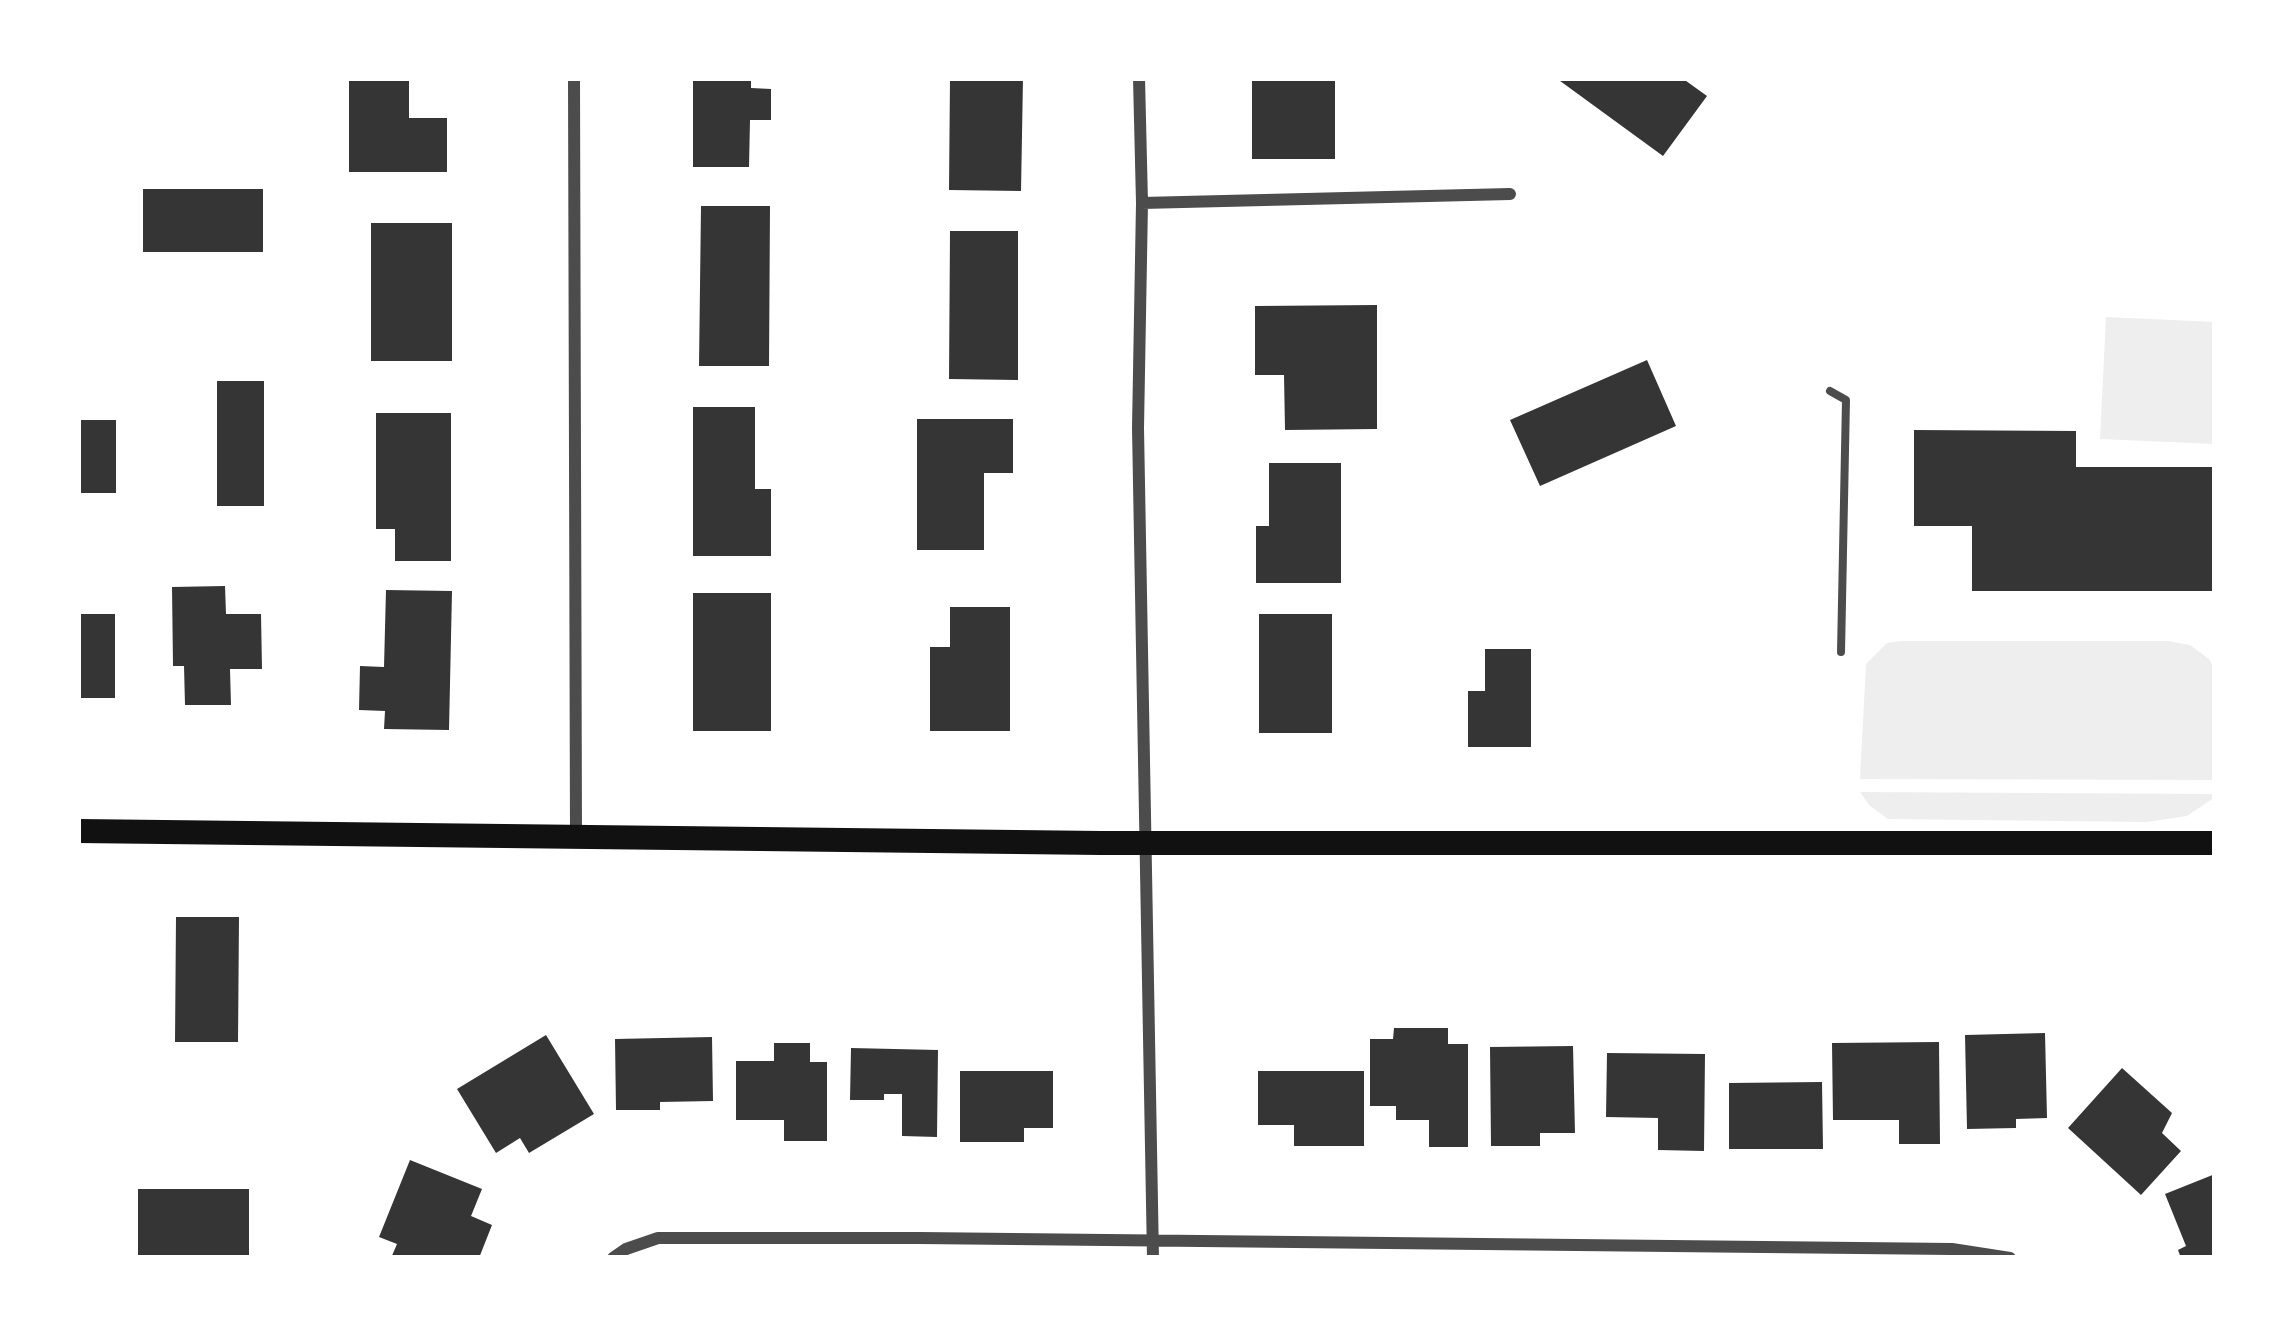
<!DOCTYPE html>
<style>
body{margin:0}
#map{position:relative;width:2293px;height:1336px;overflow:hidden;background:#fff;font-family:"Nunito Sans",sans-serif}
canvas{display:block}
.frame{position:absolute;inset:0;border:81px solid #fff;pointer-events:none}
</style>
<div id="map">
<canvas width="2293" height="1336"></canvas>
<div class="frame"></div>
</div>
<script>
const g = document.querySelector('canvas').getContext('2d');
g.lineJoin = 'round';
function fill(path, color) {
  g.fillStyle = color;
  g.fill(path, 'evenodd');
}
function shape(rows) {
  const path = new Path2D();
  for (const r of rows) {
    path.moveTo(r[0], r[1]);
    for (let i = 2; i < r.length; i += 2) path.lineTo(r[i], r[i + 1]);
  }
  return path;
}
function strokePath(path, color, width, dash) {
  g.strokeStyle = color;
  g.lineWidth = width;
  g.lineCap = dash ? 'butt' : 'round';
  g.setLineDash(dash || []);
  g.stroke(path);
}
fill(shape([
 [2106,317,2215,322,2215,444,2100,439],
 [1901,641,2168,641,2190,645,2209,659,2215,670,2215,780,1860,779,1866,664,1887,643],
 [1860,792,2215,794,2215,797,2187,816,2147,822,1888,819,1870,806]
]), '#eee');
fill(shape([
 [349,78,409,78,409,118,447,118,447,172,349,172],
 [693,78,751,78,751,88,771,89,771,120,750,120,749,167,693,167],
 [950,78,1023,78,1021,191,949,190],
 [1252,78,1335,78,1335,159,1252,159],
 [1556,78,1682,78,1707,96,1663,156],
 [143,189,263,189,263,252,143,252],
 [701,206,770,206,769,366,699,366],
 [371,223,452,223,452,361,371,361],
 [950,231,1018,231,1018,380,949,379],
 [1377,305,1377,429,1285,430,1284,375,1255,375,1255,306],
 [1647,360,1676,426,1540,486,1510,420],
 [217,381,264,381,264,506,217,506],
 [693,407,755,407,755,489,771,489,771,556,693,556],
 [376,413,451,413,451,561,395,561,395,529,376,529],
 [917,419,1013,419,1013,473,984,473,984,550,917,550],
 [78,420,116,420,116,493,78,493],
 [1914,430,2076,431,2076,467,2215,467,2215,591,1972,591,1972,526,1914,526],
 [1269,463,1341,463,1341,583,1256,583,1256,526,1269,526],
 [225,586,226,614,261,614,262,669,230,669,231,705,185,705,184,666,173,666,172,587],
 [386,590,452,591,449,730,384,729,385,711,359,710,360,666,384,667],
 [693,593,771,593,771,731,693,731],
 [950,607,1010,607,1010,731,930,731,930,647,950,647],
 [78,614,115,614,115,698,78,698],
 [1259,614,1332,614,1332,733,1259,733],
 [1485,649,1531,649,1531,747,1468,747,1468,691,1485,691],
 [176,917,239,917,238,1042,175,1042],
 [1394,1028,1448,1028,1448,1044,1468,1044,1468,1147,1429,1147,1429,1120,1396,1120,1396,1106,1370,1106,1370,1039,1393,1039],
 [2045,1033,2047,1118,2016,1119,2016,1128,1967,1129,1965,1035],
 [546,1035,594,1114,529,1153,520,1138,496,1153,457,1089],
 [712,1037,713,1101,660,1102,660,1110,616,1110,615,1039],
 [1939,1042,1940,1144,1899,1144,1899,1120,1833,1120,1832,1043],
 [774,1043,810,1043,810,1062,827,1062,827,1141,784,1141,784,1120,736,1120,736,1061,774,1061],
 [1573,1046,1575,1133,1540,1133,1540,1146,1491,1146,1490,1047],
 [851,1048,938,1050,937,1137,902,1136,902,1094,884,1094,884,1100,850,1100],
 [1607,1053,1705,1054,1704,1151,1658,1150,1658,1118,1606,1117],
 [2122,1068,2172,1113,2162,1133,2181,1151,2141,1195,2068,1128],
 [960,1071,1053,1071,1053,1128,1024,1128,1024,1142,960,1142],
 [1258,1071,1364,1071,1364,1146,1294,1146,1294,1125,1258,1125],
 [1822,1082,1823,1149,1729,1149,1729,1083],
 [410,1160,482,1189,471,1216,492,1225,479,1258,391,1258,397,1244,379,1237],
 [2215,1174,2215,1258,2181,1258,2178,1250,2186,1246,2165,1194],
 [138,1189,249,1189,249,1258,138,1258]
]), '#353535');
strokePath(shape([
 [1830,391,1846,400,1841,652]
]), '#4c4c4c', 8);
strokePath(shape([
 [574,78,576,837],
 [1139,78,1142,203,1138,428,1153,1258],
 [1142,203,1510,194],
 [613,1258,626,1249,658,1238,919,1238,1952,1249,2010,1258]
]), '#4c4c4c', 12);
strokePath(shape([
 [78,831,1101,843,2215,843]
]), '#111', 24);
</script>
